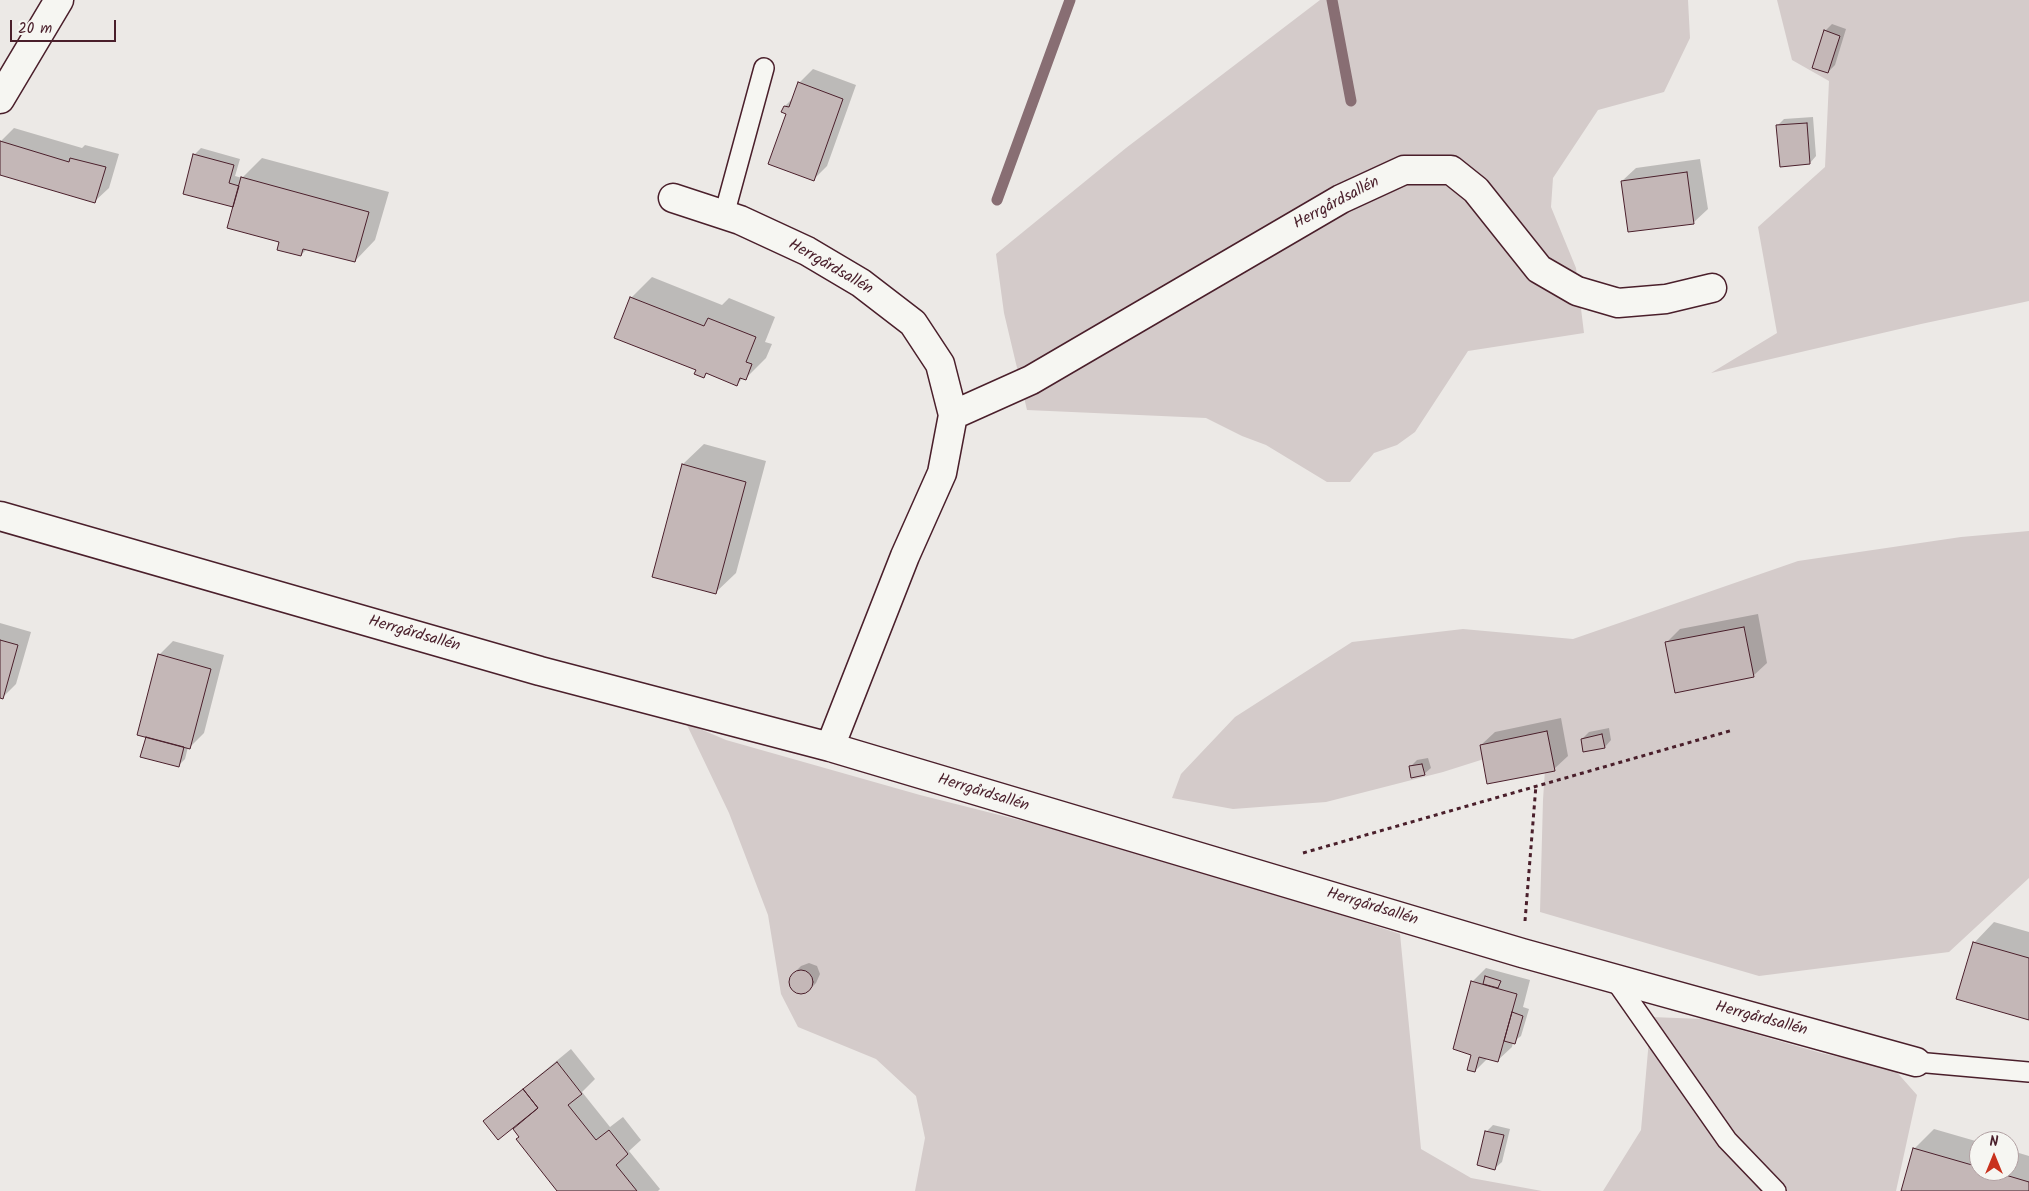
<!DOCTYPE html>
<meta charset="utf-8">
<style>
body{margin:0}
#map{position:relative;width:2029px;height:1191px;overflow:hidden;background:#ece9e6;font-family:Kalam,sans-serif}
canvas{display:block}
.north{position:absolute;left:1969px;top:1131px;width:50px;height:50px;box-sizing:border-box;background:#f6f6f2;border:1px solid #b1a0a2;border-radius:50%;rotate:0deg;font-size:14px;font-weight:700;line-height:20px;text-align:center;color:#4a1f2b}
.north::after{content:'';display:block;margin:auto;width:18px;height:22px;background:#c8321e;clip-path:polygon(50% 0,100% 100%,50% 72%,0 100%)}
.scale{position:absolute;left:10px;top:20px;width:106px;height:22px;box-sizing:border-box;border:2px solid #4a1f2b;border-top:0;padding-left:6px;font-size:15px;line-height:18px;white-space:nowrap;color:#4a1f2b;-webkit-text-stroke:4px #f6f6f2;paint-order:stroke}
</style>
<div id="map">
<canvas width="2029" height="1191"></canvas>
<div class="north">N</div>
<div class="scale">20 m</div>
</div>
<script>
const g = document.querySelector('canvas').getContext('2d');
g.lineJoin = 'round';
function fill(path, color) {
  g.fillStyle = color;
  g.fill(path, 'evenodd');
}
function shape(rows) {
  const path = new Path2D();
  for (const r of rows) {
    if (r.length === 3) {
      path.moveTo(r[0] + r[2], r[1]);
      path.arc(r[0], r[1], r[2], 0, 2 * Math.PI);
      continue;
    }
    path.moveTo(r[0], r[1]);
    for (let i = 2; i < r.length; i += 2) path.lineTo(r[i], r[i + 1]);
  }
  return path;
}
function strokePath(path, color, width, dash) {
  g.strokeStyle = color;
  g.lineWidth = width;
  g.lineCap = dash ? 'butt' : 'round';
  g.setLineDash(dash || []);
  g.stroke(path);
}
function drawText(font, color, halo, rows, align = 'center') {
  g.font = font + ' Kalam,sans-serif';
  g.lineWidth = 4.5;
  g.setLineDash([]);
  g.textBaseline = 'middle';
  g.strokeStyle = halo;
  g.fillStyle = color;
  for (const [text, x, y, turn = 0] of rows) {
    g.save();
    g.translate(x, y);
    g.rotate((+turn || 0) * Math.PI / 180);
    g.textAlign = isNaN(turn) ? turn : align;
    if (halo) g.strokeText(text, 0, 0);
    g.fillText(text, 0, 0);
    g.restore();
  }
}
fill(shape([
 [1320,0,1688,0,1690,38,1664,92,1598,110,1553,178,1551,207,1576,268,1584,333,1468,351,1415,432,1397,445,1374,453,1350,482,1327,482,1266,445,1242,436,1206,418,1027,410,1004,313,996,254,1126,148],
 [1777,0,2029,0,2029,301,1921,324,1711,373,1777,333,1758,227,1825,167,1829,81,1792,60],
 [2029,531,2029,878,1949,952,1759,976,1540,912,1543,800,1547,739,1443,772,1326,802,1233,809,1172,798,1181,774,1235,717,1352,642,1463,629,1573,639,1798,561,1961,537],
 [686,723,726,740,920,795,1158,855,1400,934,1421,1149,1471,1178,1542,1191,915,1191,925,1138,916,1096,876,1059,798,1027,781,994,768,915,729,813],
 [1651,1017,1703,1019,1821,1053,1894,1069,1917,1095,1896,1191,1603,1191,1641,1130]
]), '#d4cbca');
fill(shape([
 [1832,24,1846,29,1835,65,1828,72,1825,31],
 [813,69,856,85,827,166,814,179,785,106,794,97,799,83],
 [1813,117,1816,156,1810,163,1777,126,1784,119],
 [14,128,82,148,85,145,119,154,109,188,95,201,0,174,0,142],
 [201,148,240,159,235,176,242,178,262,158,389,192,375,240,355,261,308,248,301,255,280,241,235,202,194,155],
 [1700,159,1708,209,1694,222,1622,181,1636,168],
 [652,277,722,305,729,298,775,317,765,342,772,344,766,358,745,379,743,378,737,384,708,372,704,376,698,369,616,337,632,297],
 [704,444,766,461,736,573,715,593,683,464],
 [1758,614,1767,663,1753,676,1666,643,1680,629],
 [0,623,31,632,16,684,3,697,0,697],
 [173,641,224,655,204,733,190,747,188,747,185,759,178,766,147,736,159,655],
 [1561,718,1568,756,1554,769,1481,745,1495,732],
 [1609,728,1611,740,1605,747,1582,739,1589,732],
 [1428,758,1431,768,1424,774,1410,767,1417,760],
 [1994,922,2029,932,2029,1019,1974,943],
 [809,963,817,966,820,974,816,983,809,990,801,993,793,989,790,981,794,973,801,966],
 [1486,968,1530,980,1523,1007,1529,1009,1521,1036,1513,1042,1512,1047,1498,1060,1488,1058,1475,1071,1472,982],
 [571,1049,595,1079,582,1092,610,1127,623,1117,641,1140,629,1151,660,1189,658,1191,559,1191,520,1136,517,1124,491,1115],
 [1493,1125,1510,1129,1502,1162,1495,1168,1486,1132],
 [1934,1129,1979,1142,1979,1171,2009,1171,2009,1150,2029,1156,2029,1191,1902,1191,1914,1149]
]), '#0003');
strokePath(shape([
 [1332,0,1351,101],
 [997,200,1070,0]
]), '#886e73', 11);
const building = shape([
 [1824,30,1840,36,1828,73,1812,68,1824,30],
 [798,82,843,99,814,181,768,164,786,114,781,112,784,106,789,107,798,82],
 [1807,123,1810,164,1780,167,1776,125,1807,123],
 [0,141,69,162,70,158,106,167,95,203,0,175,0,141],
 [193,154,234,165,229,183,239,186,233,207,183,194,193,154],
 [1687,172,1694,224,1628,232,1621,181,1687,172],
 [241,177,369,212,355,262,303,249,301,256,277,250,279,242,227,228,241,177],
 [630,297,704,326,708,318,756,337,746,362,752,364,746,380,740,378,737,386,706,373,704,378,694,374,696,370,614,338,630,297],
 [682,464,746,482,716,594,652,577,682,464],
 [1744,627,1754,677,1675,693,1665,642,1744,627],
 [0,640,18,645,3,699,0,698,0,640],
 [158,654,211,669,190,749,137,735,158,654],
 [1547,731,1555,771,1487,784,1480,745,1547,731],
 [1602,734,1605,748,1583,752,1581,739,1602,734],
 [146,737,184,747,179,767,140,757,146,737],
 [1422,764,1425,775,1411,778,1409,766,1422,764],
 [1973,942,2029,958,2029,1020,1956,999,1973,942],
 [801,982,12],
 [1485,976,1501,981,1498,988,1483,984,1485,976],
 [1471,981,1517,994,1498,1062,1479,1057,1475,1072,1467,1070,1471,1055,1453,1049,1471,981],
 [1512,1012,1523,1016,1515,1044,1504,1041,1512,1012],
 [557,1062,582,1094,568,1105,596,1140,609,1130,628,1154,616,1165,637,1191,557,1191,516,1139,519,1137,513,1129,538,1108,523,1089,557,1062],
 [523,1089,538,1108,498,1140,483,1121,523,1089],
 [1485,1131,1504,1135,1495,1170,1477,1165,1485,1131],
 [1913,1148,1979,1167,1979,1171,1992,1171,2029,1182,2029,1191,1901,1191,1913,1148]
]);
fill(building, '#c4b7b7');
strokePath(building, '#4a1f2b', 1);
const service = shape([
 [724,215,764,68],
 [1615,980,1727,1140,1776,1191],
 [1916,1062,2029,1072]
]);
const minor = shape([
 [0,99,59,0],
 [673,198,740,220,807,251,861,283,913,323,940,364,953,415,942,473,905,556,830,747],
 [953,415,1031,380,1341,199,1404,170,1451,170,1476,190,1539,269,1577,291,1618,303,1666,299,1712,288],
 [0,516,540,671,830,747,1522,953,1916,1062]
]);
strokePath(service, '#4a1f2b', 22);
strokePath(minor, '#4a1f2b', 31);
strokePath(shape([
 [1303,853,1733,730],
 [1525,921,1536,785]
]), '#4a1f2b', 3, [4, 4]);
strokePath(service, '#f6f6f2', 19);
strokePath(minor, '#f6f6f2', 28);
drawText('16px', '#4a1f2b', '#f6f6f2', [
 ["Herrgårdsallén",1337,204,-28],
 ["Herrgårdsallén",830,268,30],
 ["Herrgårdsallén",414,635,16],
 ["Herrgårdsallén",983,794,17],
 ["Herrgårdsallén",1372,908,17],
 ["Herrgårdsallén",1761,1020,15]
]);
</script>
